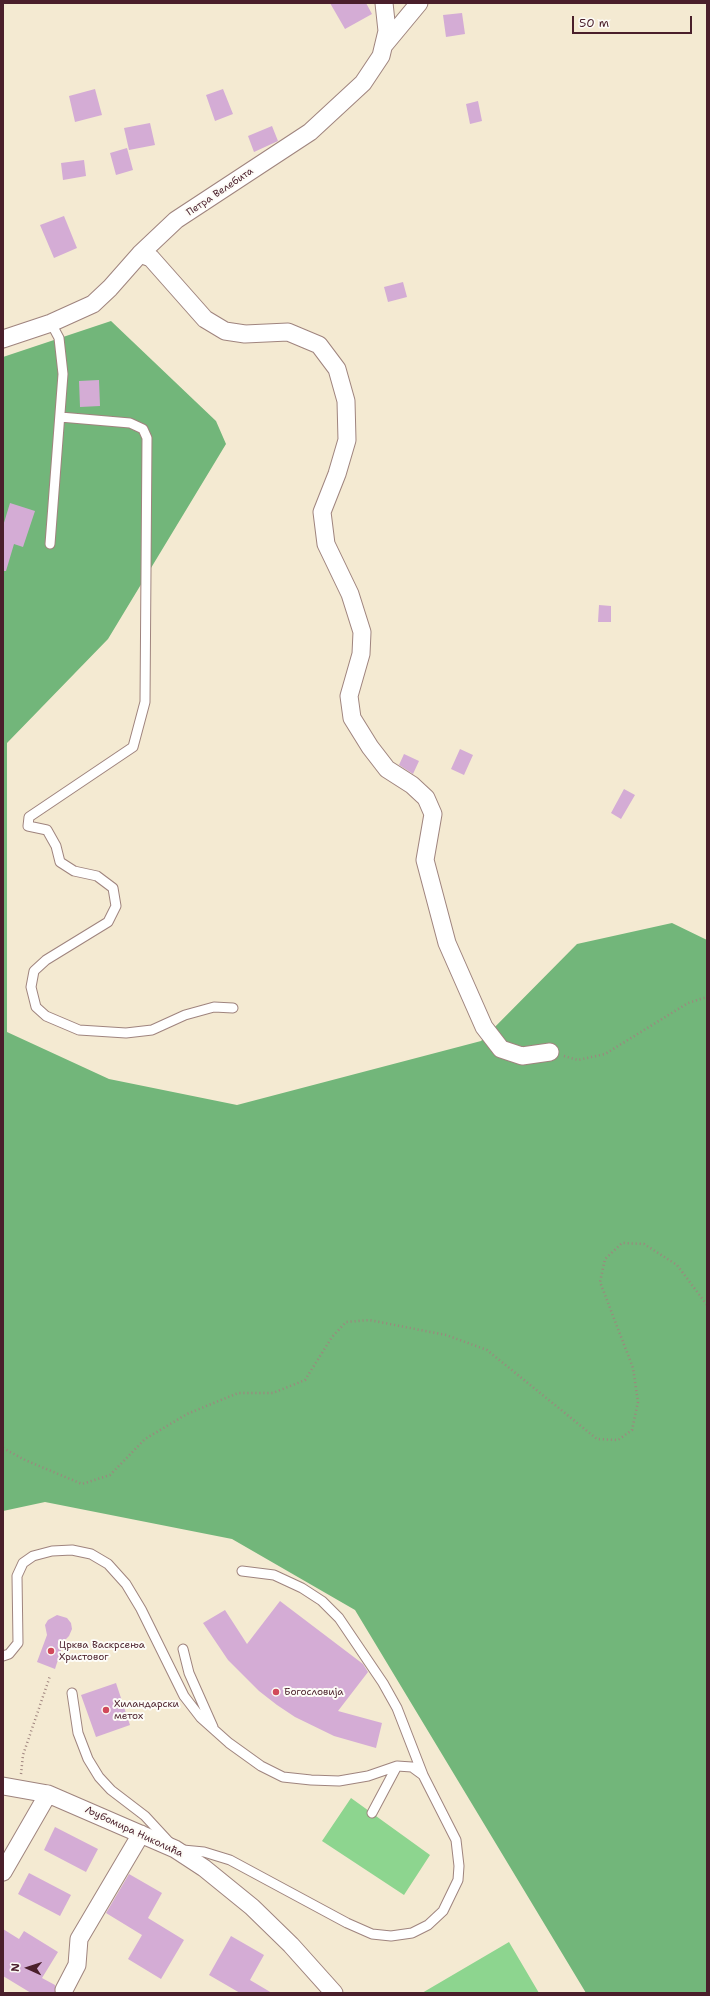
<!DOCTYPE html>
<meta charset="utf-8">
<style>
body{margin:0}
#map{position:relative;width:710px;height:1996px;overflow:hidden;background:#f4ead2;font-family:"Shantell Sans",sans-serif}
canvas{display:block}
.frame{position:absolute;inset:0;border:4px solid #4a1f2b;pointer-events:none}
.north{position:absolute;left:8px;top:1948px;width:40px;height:40px;-webkit-text-stroke:3px #fdfcf7;paint-order:stroke;rotate:273deg;font-size:11px;font-weight:700;line-height:16px;text-align:center;color:#4a1f2b}
.north::after{content:'';display:block;margin:auto;width:14px;height:18px;background:#4a1f2b;clip-path:polygon(50% 0,100% 100%,50% 72%,0 100%)}
.scale{position:absolute;left:572px;top:16px;width:120px;height:18px;box-sizing:border-box;border:2px solid #4a1f2b;border-top:0;padding-left:5px;font-size:12px;line-height:14px;white-space:nowrap;color:#4a1f2b;-webkit-text-stroke:3px #fdfcf7;paint-order:stroke}
</style>
<div id="map">
<canvas width="710" height="1996"></canvas>
<div class="frame"></div>
<div class="north">N</div>
<div class="scale">50 m</div>
</div>
<script>
const g = document.querySelector('canvas').getContext('2d');
g.lineJoin = 'round';
function fill(path, color) {
  g.fillStyle = color;
  g.fill(path, 'evenodd');
}
function shape(rows) {
  const path = new Path2D();
  for (const r of rows) {
    path.moveTo(r[0], r[1]);
    for (let i = 2; i < r.length; i += 2) path.lineTo(r[i], r[i + 1]);
  }
  return path;
}
function strokePath(path, color, width, dash) {
  g.strokeStyle = color;
  g.lineWidth = width;
  g.lineCap = dash ? 'butt' : 'round';
  g.setLineDash(dash || []);
  g.stroke(path);
}
function drawText(font, color, halo, rows, align = 'center') {
  g.font = font + ' "Shantell Sans",sans-serif';
  g.lineWidth = 4;
  g.setLineDash([]);
  g.textBaseline = 'middle';
  g.strokeStyle = halo;
  g.fillStyle = color;
  for (const [text, x, y, turn = 0] of rows) {
    g.save();
    g.translate(x, y);
    g.rotate((+turn || 0) * Math.PI / 180);
    g.textAlign = isNaN(turn) ? turn : align;
    if (halo) g.strokeText(text, 0, 0);
    g.fillText(text, 0, 0);
    g.restore();
  }
}
fill(shape([
 [351,1798,430,1855,404,1895,322,1841],
 [509,1942,539,1993,422,1993]
]), '#8dd58f');
fill(shape([
 [111,321,216,421,226,444,108,639,7,743,7,1032,109,1079,237,1105,481,1041,577,944,672,923,707,940,707,1993,586,1993,355,1610,232,1539,45,1502,3,1511,3,357]
]), '#72b67a');
fill(shape([
 [330,3,366,3,372,14,345,29],
 [462,13,465,34,446,37,443,15],
 [95,89,102,115,75,122,69,96],
 [223,89,233,114,215,121,206,95],
 [478,101,482,121,470,124,466,104],
 [150,123,155,145,129,150,124,128],
 [272,126,278,141,254,152,248,136],
 [127,148,133,170,116,175,110,153],
 [84,160,86,176,63,180,61,163],
 [64,216,77,248,54,258,40,225],
 [403,282,407,297,388,302,384,287],
 [99,380,100,406,80,407,79,381],
 [10,503,35,511,23,547,14,544,6,571,3,571,3,526],
 [599,605,611,606,611,622,598,622],
 [460,749,473,755,464,775,451,769],
 [404,754,419,761,413,774,399,765],
 [624,789,635,795,621,819,611,813],
 [280,1601,363,1664,368,1672,338,1711,382,1723,376,1748,334,1736,295,1717,277,1705,259,1691,228,1660,203,1623,225,1610,247,1644],
 [57,1615,67,1618,71,1623,72,1629,69,1636,64,1641,55,1669,37,1662,47,1635,45,1625,48,1620],
 [116,1683,130,1725,96,1737,81,1695],
 [55,1827,98,1849,86,1872,44,1850],
 [29,1873,71,1895,60,1916,18,1894],
 [129,1874,162,1893,148,1918,184,1940,161,1979,128,1959,142,1935,106,1913],
 [3,1929,19,1939,24,1931,58,1952,42,1978,55,1985,55,1993,31,1993,3,1976],
 [231,1936,264,1955,250,1980,272,1993,240,1993,209,1975]
]), '#d4acd5');
const lane = shape([
 [60,417,130,423,143,429,147,438,145,702,133,747,29,817,28,826,47,830,56,846,60,862,74,871,97,876,113,888,116,906,108,922,46,960,34,971,31,987,36,1007,46,1016,79,1030,126,1033,152,1030,185,1015,214,1007,233,1008],
 [50,544,63,374,59,338,51,323],
 [242,1571,274,1575,302,1588,322,1601,339,1618,383,1683,397,1708,423,1775],
 [183,1649,189,1673,213,1727],
 [3,1656,9,1654,18,1643,17,1576,23,1563,33,1556,52,1551,72,1550,91,1554,108,1564,126,1584,141,1609,184,1696,201,1718,229,1743,261,1766,283,1777,311,1780,339,1781,368,1776,397,1766,412,1767,423,1775,456,1840,459,1866,458,1880,443,1911,428,1925,412,1933,391,1936,372,1934,347,1923,230,1860,204,1852,183,1850],
 [72,1693,78,1733,88,1759,99,1777,111,1790,145,1816,169,1842],
 [372,1813,397,1766]
]);
const street = shape([
 [385,44,419,3],
 [140,254,151,258,205,319,225,331,245,334,288,332,319,345,337,369,346,401,347,440,337,474,322,512,326,544,350,594,362,632,361,654,349,696,352,718,370,747,387,769,412,785,426,798,433,814,425,860,447,943,484,1027,501,1049,522,1056,550,1052],
 [3,339,51,323,93,304,110,288,140,254,176,220,310,132,363,83,381,56,387,31,384,3],
 [3,1786,48,1794,175,1849,204,1868,252,1907,291,1945,334,1993],
 [3,1872,48,1794],
 [64,1990,77,1965,79,1939,141,1834]
]);
strokePath(lane, '#9f847e', 11);
strokePath(street, '#9f847e', 19);
strokePath(shape([
 [564,1056,578,1060,605,1054,688,1003,707,997],
 [3,1448,25,1460,82,1484,110,1475,145,1439,187,1414,238,1393,273,1393,305,1380,332,1337,346,1322,369,1320,446,1335,487,1350,597,1439,618,1440,632,1430,638,1402,633,1368,600,1282,605,1259,622,1243,644,1244,677,1265,707,1305],
 [21,1774,23,1755,50,1676]
]), '#9f847e', 2.5, [1, 3]);
strokePath(lane, '#fff', 9);
strokePath(street, '#fff', 17);
for (const [x, y, r, color] of [
 [51,1651,4,"#d1495b"],
 [276,1692,4,"#d1495b"],
 [106,1710,4,"#d1495b"]
]) {
  const dot = new Path2D();
  dot.arc(x, y, r, 0, 2 * Math.PI);
  g.fillStyle = color;
  g.fill(dot);
  strokePath(dot, '#fdfcf7', 1.5);
}
drawText('10px', '#4a1f2b', '#fdfcf7', [
 ["Петра Велебита",220,192,-34],
 ["Љубомира Николића",134,1832,25]
]);
drawText('10px', '#4a1f2b', '#fdfcf7', [
 ["Црква Васкрсења",59,1645],
 ["Христовог",59,1657],
 ["Богословија",284,1692],
 ["Хиландарски",114,1704],
 ["метох",114,1716]
], 'left');
</script>
